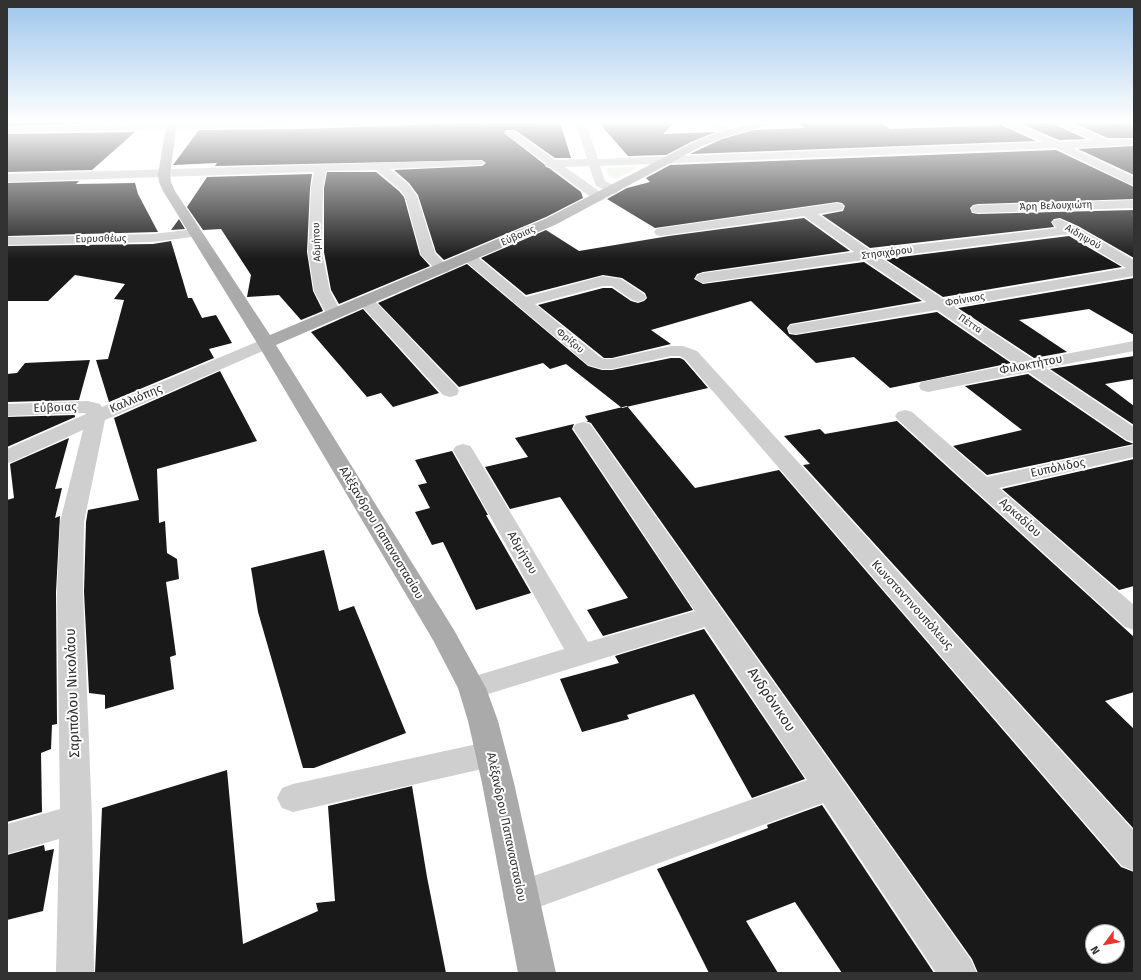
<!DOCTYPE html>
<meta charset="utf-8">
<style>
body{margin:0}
#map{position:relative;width:1141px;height:980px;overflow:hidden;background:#fff;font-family:"Fira Sans",sans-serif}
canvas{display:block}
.frame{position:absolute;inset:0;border:8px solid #323232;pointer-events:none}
.north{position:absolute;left:1085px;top:924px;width:40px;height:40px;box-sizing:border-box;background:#fff;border:1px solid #adadad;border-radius:50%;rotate:238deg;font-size:11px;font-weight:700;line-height:16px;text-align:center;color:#323232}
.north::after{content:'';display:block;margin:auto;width:14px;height:18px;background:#ee3230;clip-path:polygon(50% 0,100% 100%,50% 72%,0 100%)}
</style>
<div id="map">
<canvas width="1141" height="980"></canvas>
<div class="frame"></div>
<div class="north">N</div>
</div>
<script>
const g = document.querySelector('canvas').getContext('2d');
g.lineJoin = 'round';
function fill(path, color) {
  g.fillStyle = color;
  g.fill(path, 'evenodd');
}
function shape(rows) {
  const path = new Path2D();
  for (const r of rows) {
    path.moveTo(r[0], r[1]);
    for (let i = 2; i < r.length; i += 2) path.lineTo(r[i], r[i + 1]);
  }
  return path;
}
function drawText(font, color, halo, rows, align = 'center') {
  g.font = font + ' "Fira Sans",sans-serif';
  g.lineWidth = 4;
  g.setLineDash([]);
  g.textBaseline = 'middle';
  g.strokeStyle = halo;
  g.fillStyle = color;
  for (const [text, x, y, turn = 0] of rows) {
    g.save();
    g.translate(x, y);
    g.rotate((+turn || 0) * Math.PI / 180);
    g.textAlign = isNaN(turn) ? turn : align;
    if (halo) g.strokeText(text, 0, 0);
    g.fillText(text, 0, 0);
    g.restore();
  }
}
fill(shape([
 [633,167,635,169,616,179,609,176,606,168]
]), '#e7efe1');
fill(shape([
 [7,122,147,122,7,126],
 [489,122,489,123,560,122,571,158,555,158,515,130,506,130,504,133,544,164,546,167,549,168,581,192,583,198,546,217,444,260,436,252,418,195,409,183,394,170,482,166,486,163,482,160,215,166,217,163,173,165,199,130,302,129],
 [598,122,675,122,663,134,716,132,691,142,666,155,628,156],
 [797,122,880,122,890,129,1001,125,1036,141,690,154,722,139,754,130,805,128],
 [1055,122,1056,125,1086,139,1059,140,1021,124],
 [1071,122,1101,122,1110,124,1134,123,1134,138,1108,138],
 [135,132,92,170,7,172,7,134],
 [1134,146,1134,175,1078,149],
 [1056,150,1134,187,1134,199,978,204,973,205,970,208,972,213,978,214,1134,210,1134,258,1078,226,1060,218,1054,219,1051,222,1054,227,870,248,822,215,843,211,845,206,842,203,837,202,655,228,607,199,627,188,650,182,646,178,670,165],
 [327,172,376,172,399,191,404,197,420,255,430,266,339,304,331,290,324,252,324,188],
 [312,174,310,188,307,252,313,291,323,311,301,320,279,295,247,297,251,275,221,229,203,230,187,207,207,177],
 [79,181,76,184,135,183,138,194,158,232,7,236,7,183],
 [804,218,850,251,703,272,697,274,694,279,703,284,864,262,922,301,790,324,787,328,789,334,796,335,937,312,1011,363,890,388,854,357,816,363,751,301,651,330,671,344,612,358,604,358,538,305,603,288,612,288,631,301,638,303,644,301,647,298,645,293,622,278,603,275,526,295,481,258,546,230,579,251,669,236],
 [179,219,185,229,171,230],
 [1069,236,1122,267,943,297,885,259],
 [171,241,188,298,192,298,202,318,216,315,232,343,209,349,214,358,109,402,96,360,108,359,124,300,114,299,125,284,75,275,48,301,7,301,7,246,153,244],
 [467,264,588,366,602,370,612,370,671,358,680,358,684,360,708,388,622,408,566,364,550,369,543,363,459,387,378,303],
 [1134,278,1134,335,1089,309,1019,320,1067,352,1034,358,958,308],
 [363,309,439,393,393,407,381,393,367,397,311,332],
 [1134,356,1134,379,1105,384,1134,406,1134,425,1050,369],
 [90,360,79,400,7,402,7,374,17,373,25,363],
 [220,371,257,441,157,469,159,523,165,521,167,553,177,559,179,579,166,582,176,655,170,657,174,689,105,709,105,695,89,693,84,592,86,522,88,510,139,500,114,418],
 [1028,374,1126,441,1134,444,987,475,953,446,1022,430,965,386],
 [627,406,695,488,779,470,1121,867,1134,872,1134,973,978,973,972,959,591,423,586,421,588,421,585,416],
 [1093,932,1117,932,1117,956,1093,956],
 [75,415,75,417,7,447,7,417],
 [897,421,1134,637,1134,692,1105,701,1134,729,1134,829,803,465,810,464,784,436,820,429,825,434],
 [574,424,572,429,693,610,603,636,587,610,628,598,560,497,510,509,485,467,528,457,515,438],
 [69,438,55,489,62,488,55,518,60,516,56,592,57,724,52,725,51,749,41,753,42,812,7,822,7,500,14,498,10,464],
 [452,451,488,515,486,515,531,593,476,610,443,542,432,545,415,512,430,508,418,485,427,483,415,460],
 [1134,459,1134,586,1119,590,1002,489],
 [324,550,339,611,354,606,406,733,314,768,303,768,258,612,251,568],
 [704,629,805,779,752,798,694,694,627,715,629,719,582,732,560,679,619,663,615,656],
 [227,770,243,944,318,911,316,903,335,901,328,806,412,786,427,877,446,973,95,973,102,808],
 [822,805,934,973,842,973,795,902,746,921,778,973,709,973,657,869,768,828,767,825],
 [44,845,45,851,54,849,43,911,7,920,7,855]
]), '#191919');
fill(shape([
 [245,122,366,122,361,125,7,133,8,127,245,122],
 [576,122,586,122,598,159,1043,142,1002,124,1001,122,1014,122,1059,142,1092,140,1057,124,1056,122,1068,122,1108,140,1134,139,1134,145,1072,148,1134,177,1134,186,1056,148,600,166,605,181,617,187,619,190,617,193,613,194,596,186,589,166,565,167,603,194,605,197,603,200,599,201,595,200,550,167,546,166,545,163,505,133,506,131,514,131,555,160,587,159,576,122],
 [708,122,719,122,736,132,731,135,727,134,714,128,708,122],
 [478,160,482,161,484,163,482,165,390,169,408,184,417,196,435,253,450,269,448,272,443,273,438,272,421,255,405,196,400,190,377,170,326,171,323,188,322,252,330,291,342,314,340,317,334,319,328,317,314,291,308,252,311,188,314,172,7,182,7,174,478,160],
 [1134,200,1134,208,978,213,973,212,971,209,973,206,978,205,1134,200],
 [837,203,842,204,844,207,842,210,818,214,870,250,1057,228,1052,223,1054,220,1059,219,1077,227,1134,260,1134,276,954,307,1034,360,1134,341,1134,351,1046,368,1134,427,1134,442,1127,440,1028,372,928,392,921,390,919,386,921,382,1015,364,937,310,796,334,790,333,788,329,790,325,796,324,926,302,864,260,703,283,698,281,695,278,698,275,703,273,854,252,804,216,661,236,656,235,654,232,656,229,661,228,837,203],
 [1069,234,1126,268,943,299,881,258,1069,234],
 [195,229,200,230,202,233,200,236,153,242,7,245,7,237,153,234,195,229],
 [469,253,474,254,526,297,603,276,621,279,644,294,646,297,644,300,638,302,632,300,612,286,603,286,535,304,600,357,604,359,612,359,671,346,683,346,697,351,1134,831,1134,871,1122,866,685,359,680,356,671,356,612,369,602,369,588,365,464,260,462,257,464,254,469,253],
 [366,296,372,298,457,387,459,391,457,395,450,397,443,395,360,304,358,301,360,298,366,296],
 [266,338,272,339,275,343,272,347,105,420,84,522,83,592,92,819,94,973,56,973,59,839,7,854,7,824,60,809,57,592,60,522,83,430,14,461,7,463,7,449,86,414,85,413,7,416,7,404,88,401,100,404,102,407,266,338],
 [905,410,912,412,987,477,1134,445,1134,457,999,488,1134,605,1134,630,1125,627,898,420,895,416,898,412,905,410],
 [583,422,590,424,971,960,977,973,936,973,823,803,520,914,508,909,503,897,508,885,807,780,705,627,472,699,462,696,458,688,462,680,564,649,453,450,456,446,463,444,470,446,473,450,588,642,695,611,573,428,576,424,583,422],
 [491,741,502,745,506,754,502,763,491,767,293,812,282,808,277,798,282,788,293,784,491,741]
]), '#cfcfcf');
fill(shape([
 [167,122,177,122,170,174,171,182,175,191,270,335,547,218,692,143,714,134,757,122,772,122,771,124,722,138,700,147,557,224,276,345,454,630,486,688,498,721,514,783,556,973,518,973,482,783,468,721,458,688,433,640,257,343,163,191,159,182,158,174,167,122]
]), '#aaa');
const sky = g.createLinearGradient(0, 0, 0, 259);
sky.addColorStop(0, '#9dc5eb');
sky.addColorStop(0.47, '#fff');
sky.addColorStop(1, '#ffffff00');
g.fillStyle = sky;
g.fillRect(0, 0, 1141, 259);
drawText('10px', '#323232', '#fff', [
 ["Άρη Βελουχιώτη",1056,206,-2],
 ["Εύβοιας",518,236,-24],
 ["Αιδηψού",1083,237,30],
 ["Ευρυσθέως",101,239,-1],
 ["Αδμήτου",317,242,-92],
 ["Στησιχόρου",887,253,-7],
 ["Φοίνικος",965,300,-10],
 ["Πέττα",970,324,34],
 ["Φρίξου",570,341,40]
]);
drawText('12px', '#323232', '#fff', [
 ["Φιλοκτήτου",1031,365,-11],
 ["Καλλιόπης",136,399,-23],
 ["Εύβοιας",55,408,-2],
 ["Ευπόλιδος",1058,468,-12],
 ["Αρκαδίου",1020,518,42],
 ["Αλέξανδρου Παπαναστασίου",381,533,59],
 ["Αδμήτου",522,553,60],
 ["Κωνσταντινουπόλεως",912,605,48],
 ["Αλέξανδρου Παπαναστασίου",506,827,78]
]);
drawText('14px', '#323232', '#fff', [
 ["Σαριπόλου Νικολάου",73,693,-92],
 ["Ανδρόνικου",771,700,56]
]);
</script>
